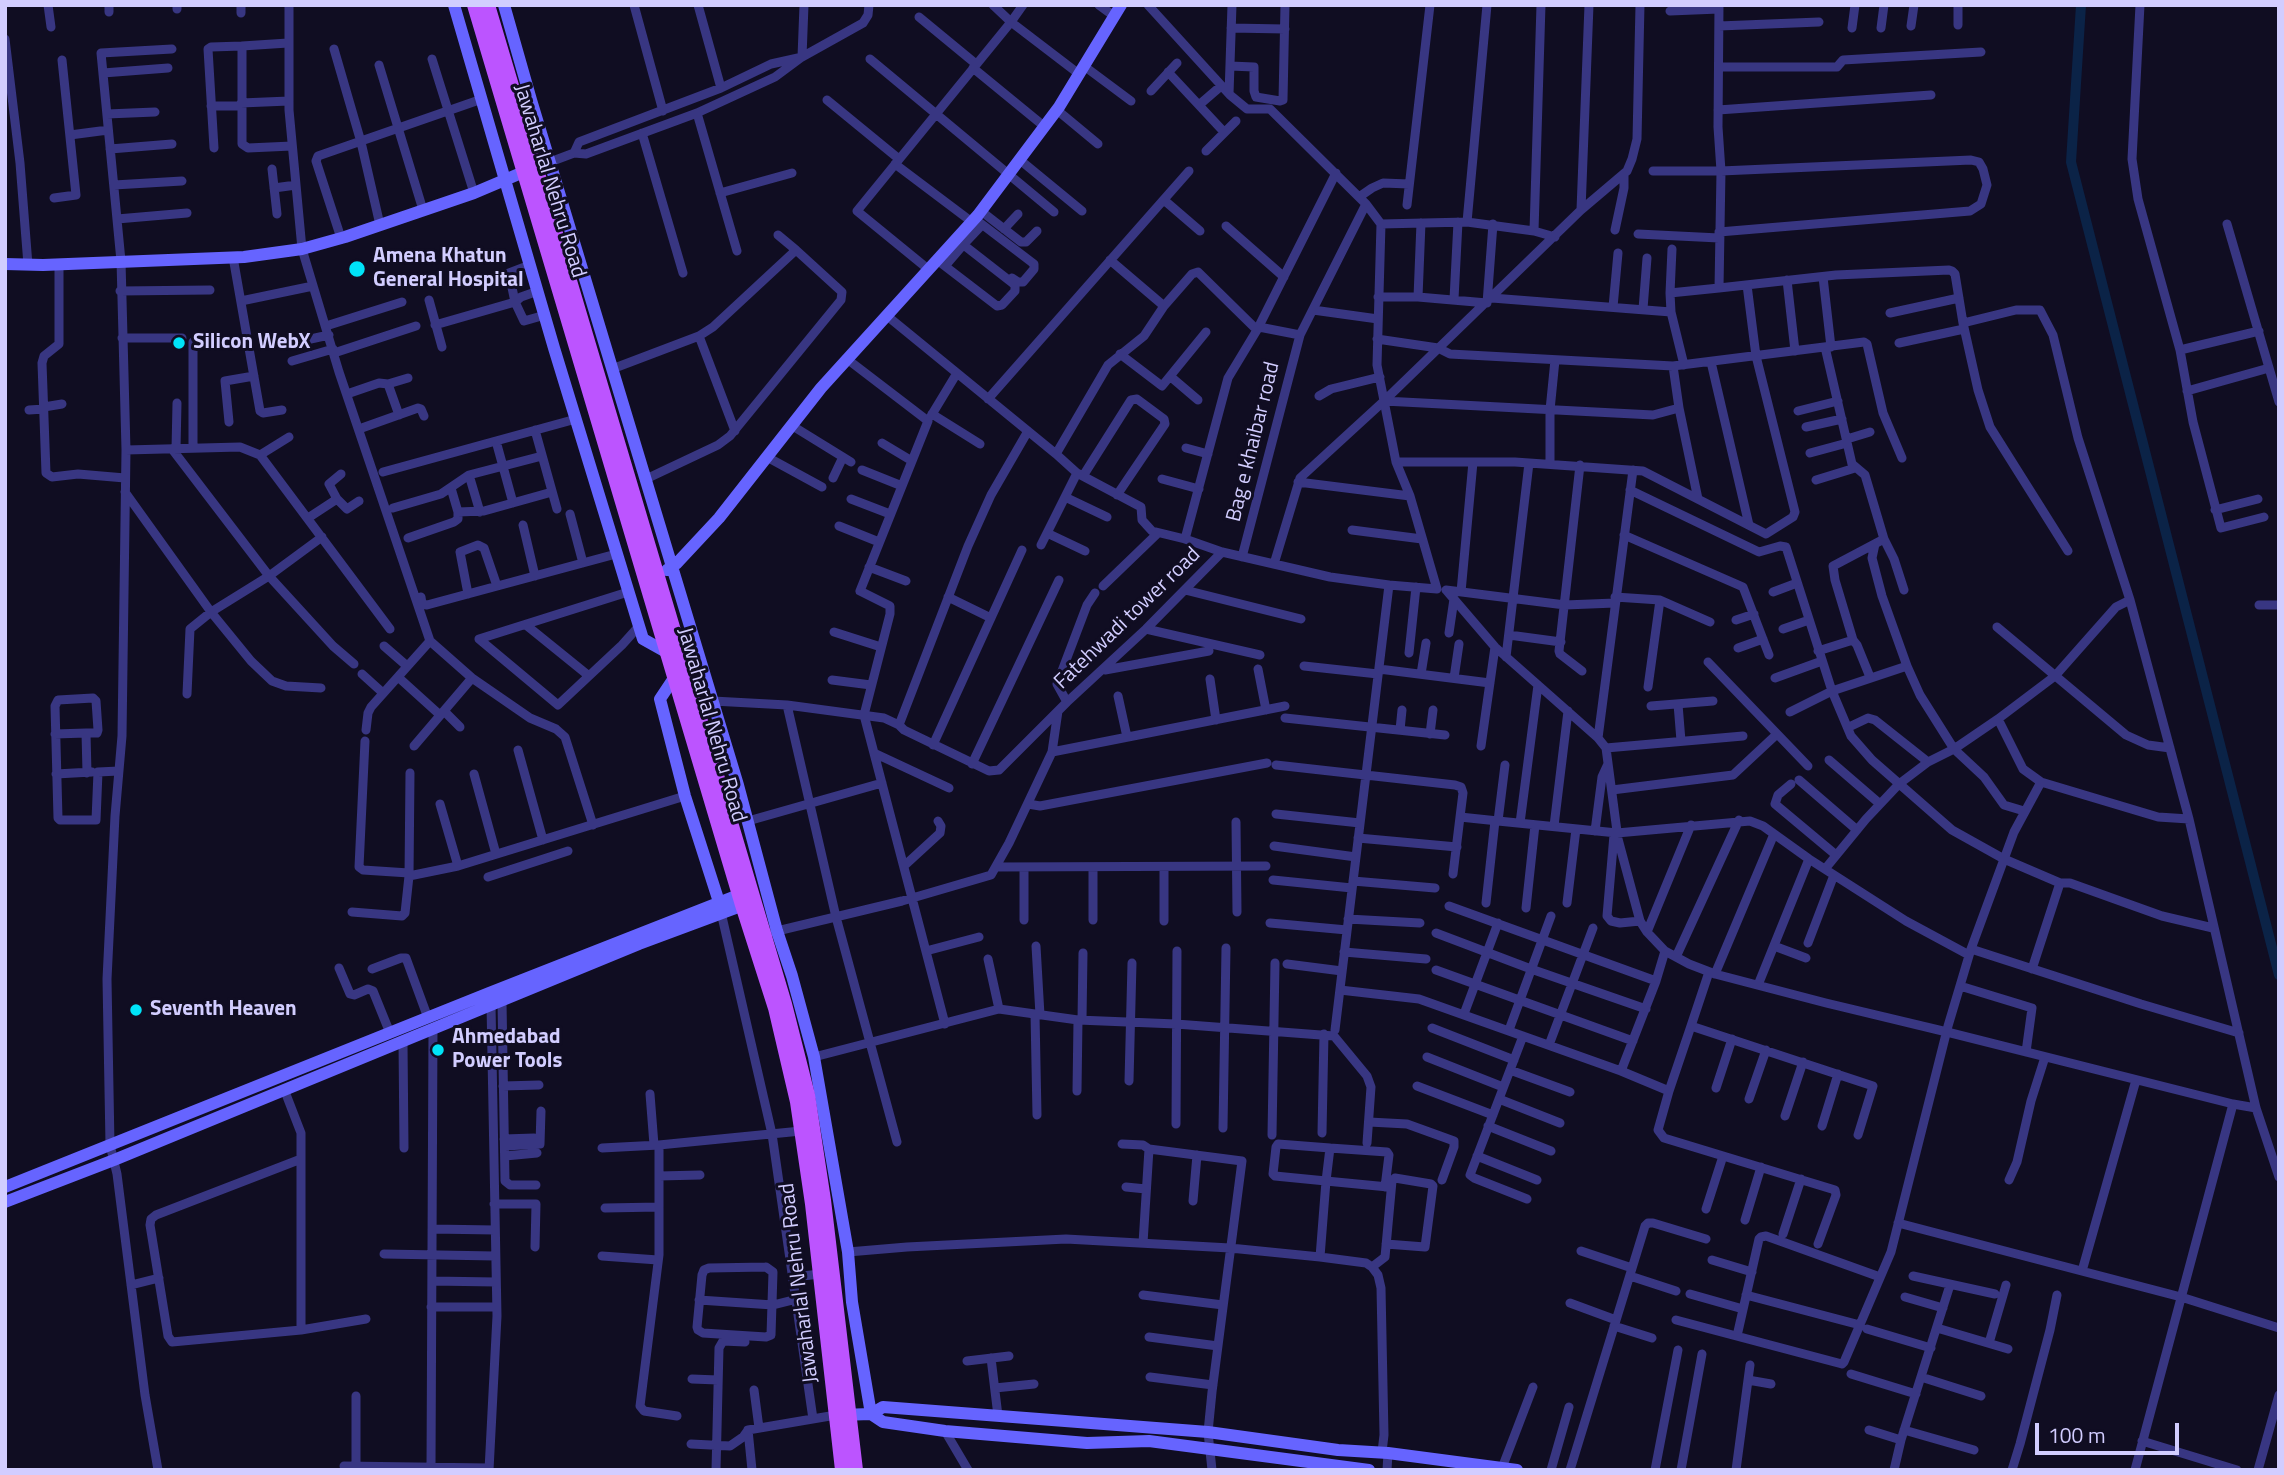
<!DOCTYPE html>
<style>
body{margin:0}
#map{position:relative;width:2284px;height:1475px;overflow:hidden;background:#100d22;font-family:"Titillium Web",sans-serif}
canvas{display:block}
.frame{position:absolute;inset:0;border:7px solid #d2cdff;pointer-events:none}
.scale{position:absolute;left:2035px;top:1423px;width:144px;height:32px;box-sizing:border-box;border:4px solid #d2cdff;border-top:0;padding-left:9px;font-size:21px;line-height:24px;white-space:nowrap;color:#d2cdff;-webkit-text-stroke:5px #100d22;paint-order:stroke}
</style>
<div id="map">
<canvas width="2284" height="1475"></canvas>
<div class="frame"></div>
<div class="scale">100 m</div>
</div>
<script>
const g = document.querySelector('canvas').getContext('2d');
g.lineJoin = 'round';
function shape(rows) {
  const path = new Path2D();
  for (const r of rows) {
    path.moveTo(r[0], r[1]);
    for (let i = 2; i < r.length; i += 2) path.lineTo(r[i], r[i + 1]);
  }
  return path;
}
function strokePath(path, color, width, dash) {
  g.strokeStyle = color;
  g.lineWidth = width;
  g.lineCap = dash ? 'butt' : 'round';
  g.setLineDash(dash || []);
  g.stroke(path);
}
function drawText(font, color, halo, rows, align = 'center') {
  g.font = font + ' "Titillium Web",sans-serif';
  g.lineWidth = 6;
  g.setLineDash([]);
  g.textBaseline = 'middle';
  g.strokeStyle = halo;
  g.fillStyle = color;
  for (const [text, x, y, turn = 0] of rows) {
    g.save();
    g.translate(x, y);
    g.rotate((+turn || 0) * Math.PI / 180);
    g.textAlign = isNaN(turn) ? turn : align;
    if (halo) g.strokeText(text, 0, 0);
    g.fillText(text, 0, 0);
    g.restore();
  }
}
strokePath(shape([
 [2081,5,2071,162,2279,975]
]), '#0b2347', 10);
strokePath(shape([
 [48,5,51,27],
 [109,5,109,12],
 [177,5,177,9],
 [241,5,241,13],
 [289,5,289,110,302,249,339,372,430,641,472,678,530,718,556,729,565,737,593,825],
 [634,5,663,111],
 [698,5,721,88],
 [1023,5,1011,22,1079,74],
 [1099,5,1114,16],
 [1148,5,1230,95,1247,109,1270,109,1366,204,1381,224],
 [1958,5,1958,25],
 [2140,5,2132,159,2138,199,2180,350,2193,422,2221,528,2264,517],
 [1670,11,1719,9],
 [919,17,976,64],
 [1719,26,1819,22],
 [1911,26,1914,5],
 [1231,28,1285,29],
 [1852,28,1855,5],
 [1881,28,1884,5],
 [5,39,20,163,28,265],
 [242,46,288,43],
 [334,49,361,142,380,225],
 [802,57,804,5],
 [432,59,474,193],
 [870,59,1054,212],
 [379,65,423,210],
 [1084,66,1131,101],
 [1230,66,1254,67,1254,91,1256,97,1280,101,1283,100,1285,5],
 [1719,67,1837,67,1843,60,1981,52],
 [973,68,1045,127],
 [1168,72,1224,132],
 [103,73,168,68],
 [1151,91,1177,63],
 [1229,94,1232,5],
 [827,100,899,159],
 [241,103,289,101],
 [1199,105,1221,86],
 [211,106,241,106],
 [1057,110,1098,144],
 [1718,110,1931,95],
 [697,113,737,251],
 [107,114,155,112],
 [642,133,683,273],
 [70,135,108,130],
 [214,148,208,49,211,47,242,46,242,144,248,148,292,146],
 [110,149,172,144],
 [1206,151,1236,121],
 [574,153,579,142,721,88,771,64,798,58],
 [1020,160,1082,211],
 [550,162,574,153,586,154,697,113,775,77,802,57,863,23,868,15,869,5],
 [895,164,972,222],
 [272,169,277,214],
 [1653,171,1721,171,1719,288,1836,275,1949,270,1952,271,1955,274,1963,323,1978,390,1990,427,2068,551],
 [114,185,182,181],
 [274,188,296,185],
 [720,193,792,173],
 [1359,197,1372,188,1383,183,1409,184],
 [54,198,76,195,62,60],
 [1164,200,1200,231],
 [1407,205,1430,5],
 [1581,210,1589,5],
 [981,211,1021,242,1026,242,1037,231],
 [117,219,187,213],
 [975,219,1034,264,1034,269,1023,282,1018,282,1012,278],
 [1467,222,1487,5],
 [2227,224,2279,402],
 [1226,226,1284,277],
 [1004,229,1018,214],
 [1615,230,1624,188,1624,174],
 [1534,231,1555,237],
 [1719,232,1970,211,1981,204,1987,185,1983,169,1979,162,1971,160,1721,171,1718,127,1719,5],
 [1638,234,1719,238],
 [341,238,316,161,318,156,482,99],
 [965,243,982,225],
 [1672,249,1670,293,1671,312,1684,365],
 [233,257,260,411,263,413,282,410],
 [937,260,997,306,1002,305,1015,291,1015,285,956,239],
 [1110,260,1164,306],
 [59,264,59,344,44,356,42,363,46,473,52,477,78,474,125,478],
 [530,265,509,273,515,302,524,321,545,315],
 [945,266,963,245],
 [928,269,857,211,1011,22,993,5],
 [1823,277,1831,347],
 [1787,280,1795,351],
 [120,291,210,290],
 [1670,293,1719,288],
 [1378,297,1418,297,1487,303,1493,224],
 [1418,297,1421,223],
 [1492,298,1671,312],
 [1454,299,1458,222],
 [429,300,442,347],
 [241,301,313,286],
 [1613,307,1618,253],
 [1643,309,1647,258],
 [1313,310,1378,319],
 [1890,313,1959,298],
 [886,315,1056,454,1108,365,1144,336,1164,306,1192,274,1198,272,1257,330,1228,378,1185,539,1222,552,1330,577,1389,585],
 [1963,323,2016,310,2040,310,2053,335,2078,438,2130,600],
 [435,325,515,302,521,297,538,291],
 [326,326,402,302],
 [1259,327,1300,335],
 [1257,330,1336,173],
 [122,338,182,338],
 [1377,339,1438,348,1450,354,1673,366,1864,342,1867,344,1883,413,1902,458],
 [306,340,329,335],
 [193,342,193,447],
 [1899,343,1964,329],
 [1825,347,1852,464,1865,475,1884,539],
 [2180,350,2259,331],
 [334,353,416,326],
 [1120,354,1162,386,1206,332],
 [847,359,928,421,860,591,890,606,890,614,864,715,945,1024],
 [292,361,333,349],
 [1711,362,1749,525],
 [1673,366,1679,408,1698,499],
 [612,369,699,336],
 [1171,377,1198,400],
 [388,384,399,415],
 [2187,391,2269,368],
 [347,394,379,383,388,384,408,378],
 [1319,396,1331,389,1380,377],
 [988,399,1189,171],
 [1384,401,1581,210,1627,171,1632,159,1637,139,1640,5],
 [44,407,62,404],
 [29,410,44,409],
 [1798,411,1838,401],
 [932,414,980,444],
 [931,416,957,373],
 [229,422,225,381,254,376],
 [791,425,851,462],
 [1806,427,1842,419],
 [359,429,418,408,421,409,424,416],
 [535,430,557,509],
 [735,431,699,336,713,327,796,250,778,235],
 [1028,431,991,495,968,546,899,725,904,730,989,771,999,770,1067,702,1146,629,1222,552],
 [1847,439,1870,432],
 [496,441,513,503],
 [882,443,912,461],
 [1186,448,1208,454],
 [172,449,269,576,333,646,354,664],
 [176,449,177,403],
 [126,450,240,447,260,455,390,629],
 [1810,453,1847,443],
 [260,455,289,437],
 [767,457,822,487],
 [1396,462,1515,462,1643,471,1766,534,1793,517,1795,512,1756,356,1747,285],
 [1550,464,1550,410,1555,360],
 [1580,465,1559,651,1560,654,1582,671],
 [862,470,902,486],
 [383,472,576,419],
 [1077,473,1141,507,1142,520,1152,531,1185,539],
 [341,474,329,484,337,499,347,509,359,501],
 [469,475,480,512],
 [1083,476,1131,400,1137,399,1164,419,1165,424,1117,495],
 [833,478,843,457],
 [646,479,718,445,730,436,841,300,842,292,796,250],
 [1162,479,1199,489],
 [1816,480,1855,468],
 [1298,482,1410,496],
 [1630,490,1759,552,1780,546,1786,547,1832,691,1851,736,1872,760,1952,830,2004,859,2060,883,2070,883,2162,916,2213,928],
 [125,492,211,612,269,576,322,537],
 [1065,497,1107,517],
 [851,499,890,514],
 [393,508,441,494,469,475,542,456],
 [2215,510,2258,499],
 [458,512,484,511,552,492],
 [570,514,583,563],
 [308,518,337,499],
 [523,525,535,576],
 [839,526,879,542],
 [1352,530,1422,539],
 [1047,533,1085,551],
 [1624,535,1743,587,1769,655],
 [408,538,454,522,458,519,458,512,451,488],
 [1875,544,1872,558,1882,596,1907,666,1920,695,1954,749,1984,777,2004,805,2024,811],
 [1041,545,1077,473,1056,454],
 [1242,557,1300,335,1366,204],
 [1274,564,1300,478,1384,401,1653,415,1679,408],
 [869,567,906,581],
 [1103,586,1158,533],
 [1185,590,1301,619],
 [1446,590,1565,605,1615,603],
 [1447,591,1495,647,1598,738,1606,748,1743,736],
 [1461,592,1473,462],
 [1773,592,1797,583],
 [468,594,460,552,478,545,484,548,497,586],
 [421,597,422,604,427,605,616,554],
 [948,597,991,618],
 [1615,597,1660,600],
 [2259,605,2279,605],
 [1736,620,1754,614],
 [526,625,589,676],
 [1997,627,2126,735,2148,745,2170,748],
 [1146,629,1260,655],
 [1783,629,1809,620],
 [834,632,881,647],
 [1449,633,1454,599],
 [1509,635,1561,642],
 [479,639,558,705,622,645,639,626],
 [479,639,628,592],
 [384,646,407,666],
 [1738,648,1763,639],
 [1818,651,1853,640],
 [1409,653,1416,587],
 [1506,657,1529,463],
 [1708,662,1808,766],
 [1304,666,1378,674],
 [1258,669,1266,710],
 [1379,669,1490,683],
 [1105,670,1209,651],
 [362,674,383,693],
 [1421,674,1426,643],
 [398,677,440,715],
 [1870,677,1857,645,1853,640,1835,580,1833,566,1884,539,1894,559,1904,590],
 [1454,678,1459,644],
 [1775,678,1822,661],
 [1210,679,1216,720],
 [832,680,871,685],
 [1648,687,1660,600,1710,622],
 [187,694,190,629,211,612,251,661,272,681,286,686,321,688],
 [1118,696,1127,737],
 [713,701,787,705,836,917,897,1142],
 [1067,702,1057,684,1087,605,1095,593],
 [1678,704,1681,741],
 [787,705,884,718,899,725],
 [1651,706,1713,701],
 [444,711,460,727],
 [1790,712,1832,691,1907,666],
 [1285,718,1445,735],
 [1849,727,1868,718,1875,720,1928,762],
 [366,730,368,713,371,707,430,641],
 [1400,730,1402,710],
 [55,734,86,733],
 [1430,734,1433,710],
 [1598,738,1633,470],
 [365,741,359,867,363,870,409,873],
 [933,745,1022,550],
 [414,746,472,678],
 [1481,746,1495,647],
 [1606,748,1618,839,1640,921,1647,932,1665,951,1689,964,1715,974,1826,1003,1947,1032,2233,1104,2135,1470],
 [518,750,543,840],
 [1052,752,1285,706],
 [874,753,949,788],
 [1829,760,1880,804],
 [972,764,1059,580],
 [1276,765,1455,785,1461,787,1463,793,1460,817,1498,821,1617,833,1750,821,1763,826,1809,859,1906,921,1969,955],
 [87,773,86,733,97,733,98,730,96,701,93,698,58,700,55,706,58,818,60,820,96,820,98,772,119,771],
 [56,774,92,772],
 [474,774,496,854],
 [1799,780,1857,830],
 [2041,782,2158,817,2189,819],
 [1791,784,1778,795,1775,804,1836,855],
 [1612,790,1733,775,1777,734],
 [440,804,458,866],
 [1028,804,1040,806,1267,763],
 [1276,814,1360,823],
 [748,821,882,783],
 [1498,821,1505,765],
 [1236,822,1237,912],
 [1520,823,1538,685],
 [1554,826,1568,711],
 [1595,831,1602,777,1608,764],
 [1614,835,1607,916,1611,921,1620,923,1640,921],
 [1358,838,1457,847],
 [1274,846,1356,857],
 [904,866,940,833,941,826,938,821],
 [996,867,1266,866],
 [1024,867,1024,920],
 [1093,867,1093,920],
 [1164,867,1164,921],
 [1825,869,1866,819,1899,784,1928,762,1954,749,1998,719,2055,676,2116,607,2130,600,2189,819,2256,1108,2279,1177],
 [1453,874,1460,817],
 [409,876,458,866,685,796],
 [488,877,568,851],
 [1273,880,1352,888],
 [1353,881,1435,888],
 [1486,903,1495,821],
 [1567,903,1576,829],
 [1449,906,1656,981],
 [720,908,772,1134,813,1419],
 [1526,908,1535,825],
 [352,912,402,916,405,913,409,876,410,773],
 [1348,919,1420,923],
 [1270,923,1347,930],
 [773,932,902,901,991,875,1009,843,1052,752,1058,711],
 [1647,932,1691,825],
 [1436,933,1531,969,1646,1009],
 [1808,943,1834,875],
 [1036,946,1040,1015],
 [1774,946,1806,958],
 [1971,949,2141,1004,2239,1033],
 [926,951,979,937],
 [1344,952,1426,959],
 [1676,957,1739,820],
 [988,959,999,1009],
 [1287,964,1342,971],
 [339,968,350,994,354,995,368,989,373,991,390,1033],
 [372,969,401,958,406,958,428,1018],
 [2032,969,2060,883],
 [1436,970,1633,1041],
 [1715,974,1774,834],
 [1758,985,1809,859],
 [1960,986,2032,1008,2026,1052],
 [1340,990,1419,999,1621,1071,1669,1091,1658,1130,1664,1138,1835,1190,1836,1195,1818,1244],
 [502,1001,505,1181,510,1185,536,1185],
 [1035,1014,1037,1115],
 [1464,1014,1498,923],
 [1082,1020,1083,953],
 [1691,1026,1709,972],
 [1432,1028,1514,1060],
 [1335,1030,1389,585,1437,589,1410,496,1396,462,1377,365,1381,224,1467,222,1534,231,1541,5],
 [1509,1030,1551,916],
 [1523,1036,1470,1175,1474,1178,1527,1199],
 [502,1038,532,1035],
 [403,1042,404,1148],
 [1549,1045,1593,928],
 [814,1057,999,1009,1078,1020,1176,1024,1334,1036,1367,1076,1371,1087,1367,1143],
 [1427,1057,1503,1087],
 [1510,1070,1570,1092],
 [1621,1071,1656,981,1665,951],
 [1129,1081,1132,963],
 [503,1086,539,1085],
 [1417,1086,1493,1115],
 [1716,1088,1732,1039],
 [284,1089,301,1133,301,1330,172,1342,168,1336,150,1225,151,1219,156,1215,301,1159],
 [1077,1091,1078,1020],
 [1669,1091,1691,1026,1873,1086,1858,1135],
 [650,1094,654,1145],
 [1499,1099,1560,1123],
 [1749,1099,1766,1050],
 [2233,1104,2256,1108],
 [1785,1116,1803,1062],
 [1369,1122,1407,1124,1454,1141,1454,1147,1442,1180],
 [1176,1124,1177,951],
 [1488,1126,1551,1151],
 [1822,1126,1838,1074],
 [1223,1128,1226,948],
 [1322,1133,1324,1034],
 [1272,1135,1275,963],
 [504,1139,534,1138],
 [1122,1144,1143,1145,1149,1149],
 [505,1146,540,1144,541,1111],
 [602,1148,659,1145],
 [1330,1148,1278,1144,1276,1147,1273,1174,1275,1176,1326,1181,1330,1148,1387,1152,1389,1155,1385,1187],
 [505,1156,537,1153],
 [1477,1156,1537,1180],
 [659,1176,700,1175],
 [2009,1180,2017,1162,2031,1101,2045,1057],
 [1126,1187,1146,1189],
 [1193,1201,1197,1155],
 [494,1204,536,1204,535,1247],
 [605,1208,659,1207],
 [1706,1209,1723,1156],
 [1745,1220,1761,1167],
 [1898,1223,2181,1297,2279,1328],
 [432,1229,495,1230],
 [1783,1234,1801,1179],
 [1143,1243,1149,1149,1242,1161,1212,1392,1208,1432,1212,1470],
 [1581,1251,1632,1268],
 [848,1252,907,1247,1066,1239,1230,1248,1320,1257,1366,1263,1372,1267,1385,1257,1392,1181,1395,1178,1431,1184,1433,1186,1425,1247,1386,1244],
 [384,1254,495,1256],
 [602,1256,658,1260],
 [1320,1257,1326,1181,1388,1187],
 [1712,1260,1752,1272],
 [766,1267,773,1272,771,1335,766,1337,703,1333,698,1330,697,1327,702,1275,704,1270,709,1268,766,1267],
 [1372,1267,1378,1275,1381,1288,1384,1435,1382,1452],
 [2082,1271,2136,1080],
 [1630,1276,1676,1291],
 [1913,1276,1995,1294],
 [794,1277,820,1274],
 [432,1281,496,1282],
 [131,1285,159,1278],
 [1690,1294,1743,1309],
 [1143,1295,1223,1305],
 [1746,1295,1860,1325],
 [1905,1297,1943,1308],
 [699,1300,773,1305,797,1299],
 [1570,1303,1616,1320],
 [431,1307,496,1307],
 [1676,1320,1842,1364,1844,1362,1891,1252,1948,1026,1971,949,2014,832,2041,782,2023,769,1998,719],
 [1614,1326,1652,1338],
 [1937,1328,2008,1349],
 [1867,1329,1931,1348],
 [301,1330,366,1319],
 [1737,1336,1759,1239,1761,1237,1766,1236,1880,1277],
 [1149,1337,1218,1346],
 [1989,1343,2006,1285],
 [991,1358,998,1416],
 [967,1361,1009,1356],
 [1851,1374,1916,1394],
 [1150,1377,1213,1385],
 [1921,1377,1981,1396],
 [692,1379,718,1380],
 [1748,1380,1771,1384],
 [995,1388,1034,1384],
 [754,1390,759,1428],
 [677,1416,644,1411,640,1406,659,1255,659,1145,801,1131],
 [1869,1430,1901,1440],
 [1904,1430,1974,1450],
 [945,1431,968,1470],
 [2142,1441,2237,1470],
 [691,1444,730,1446,743,1437,748,1430],
 [344,1466,489,1468],
 [356,1466,356,1396],
 [1502,1468,1533,1387],
 [158,1470,145,1395,117,1174,110,1145,107,979,115,816,122,736,126,450,121,261,101,53,172,49],
 [431,1470,433,1029],
 [489,1470,497,1316,491,1005],
 [716,1470,719,1348,723,1341,745,1342],
 [752,1470,748,1430,836,1415],
 [1387,1470,1388,1453],
 [1551,1470,1569,1407],
 [1570,1470,1645,1226,1648,1223,1653,1223,1706,1239],
 [1655,1470,1678,1350],
 [1681,1470,1702,1354],
 [1736,1470,1750,1365],
 [1894,1470,1901,1440,1950,1285],
 [2012,1470,2020,1444,2050,1330,2057,1295],
 [2258,1470,2279,1395]
]), '#383682', 9);
strokePath(shape([
 [454,5,554,348,639,626,643,639,668,653],
 [504,5,531,100,738,785,777,931,792,976,814,1057,848,1252,852,1302,871,1414],
 [5,264,43,265,244,257,302,249,345,237,474,193,533,168],
 [667,570,677,563,719,518,821,388,978,215,1059,107,1121,5],
 [674,678,660,699,685,796,719,902],
 [5,1187,489,993,746,892],
 [5,1202,114,1160,639,944,752,902],
 [871,1414,883,1407,1208,1432,1338,1450,1388,1453,1517,1470],
 [840,1415,871,1414,883,1422,945,1431,1087,1443,1149,1441,1369,1470]
]), '#6664ff', 12);
strokePath(shape([
 [474,5,742,905,775,1008,797,1102,812,1204,842,1470],
 [488,5,785,1004,808,1095,824,1200,856,1470]
]), '#bc54ff', 14);
for (const [x, y, r, color] of [
 [357,269,9,"#00e3f8"],
 [179,343,7,"#00e3f8"],
 [136,1010,7,"#00e3f8"],
 [438,1050,7,"#00e3f8"]
]) {
  const dot = new Path2D();
  dot.arc(x, y, r, 0, 2 * Math.PI);
  g.fillStyle = color;
  g.fill(dot);
  strokePath(dot, '#100d22', 2.5);
}
drawText('21px', '#d2cdff', '#100d22', [
 ["Jawaharlal Nehru Road",549,181,73],
 ["Bag e khaibar road",1254,442,-76],
 ["Fatehwadi tower road",1128,619,-44],
 ["Jawaharlal Nehru Road",711,725,74],
 ["Jawaharlal Nehru Road",800,1283,-97]
]);
drawText('bold 21px', '#d2cdff', '#100d22', [
 ["Amena Khatun",373,257],
 ["General Hospital",373,281],
 ["Silicon WebX",193,343],
 ["Seventh Heaven",150,1010],
 ["Ahmedabad",452,1038],
 ["Power Tools",452,1062]
], 'left');
</script>
